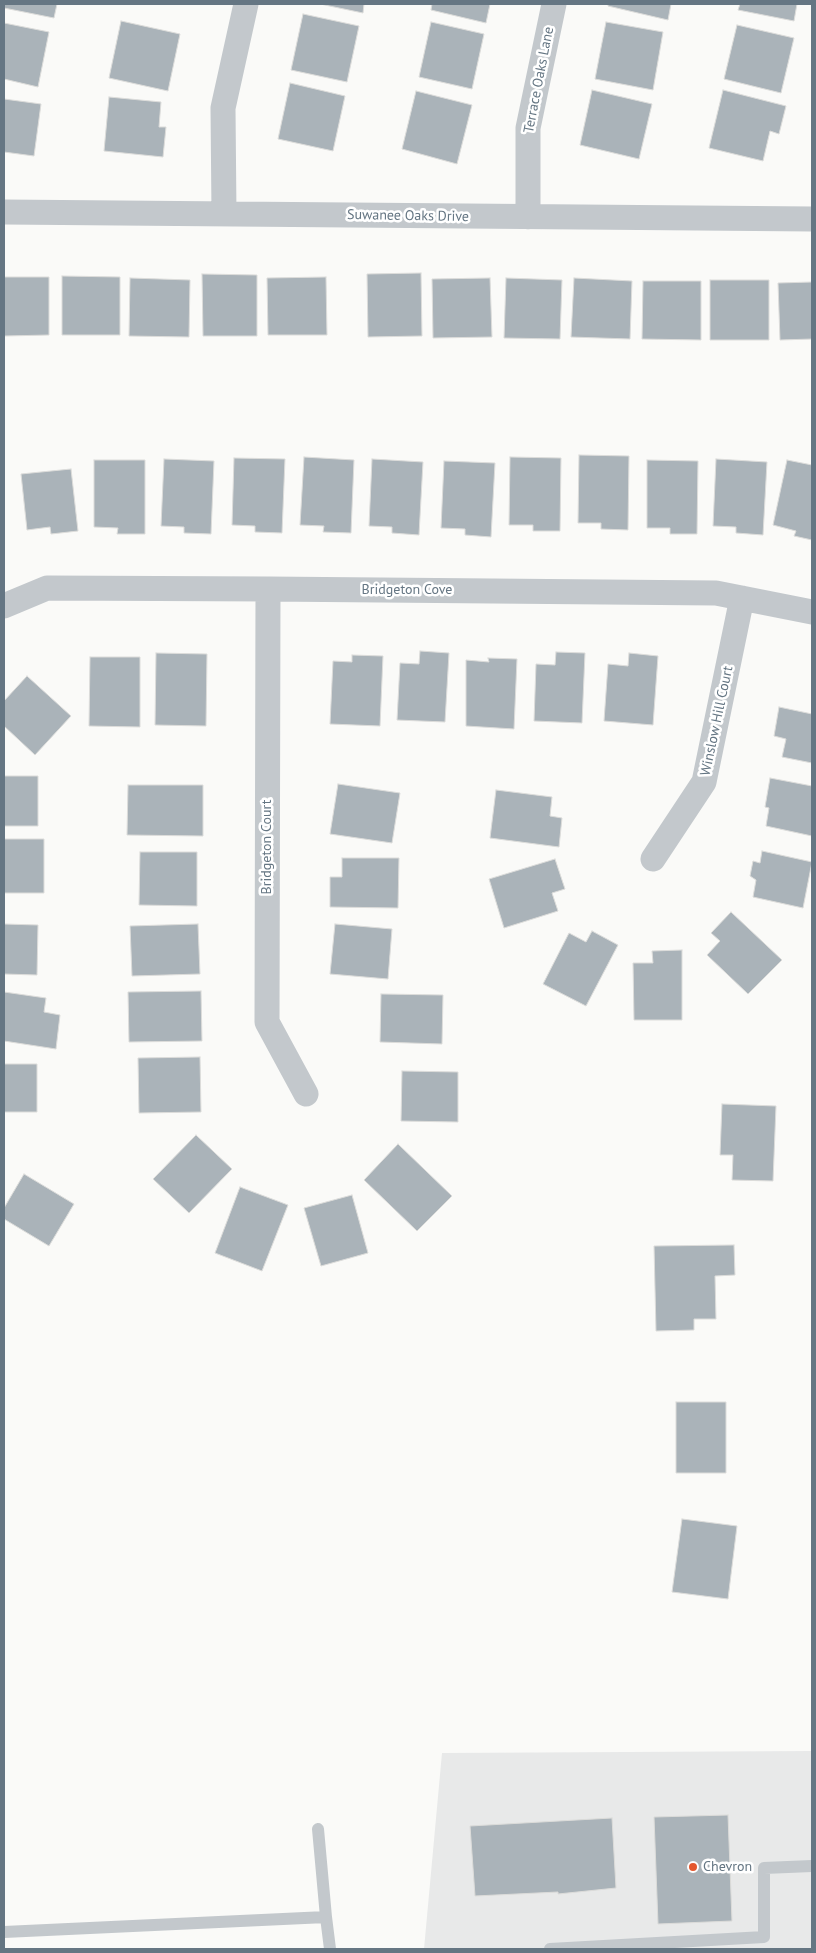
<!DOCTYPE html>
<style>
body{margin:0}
#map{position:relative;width:816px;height:1953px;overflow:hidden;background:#fafaf8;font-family:"PT Sans",sans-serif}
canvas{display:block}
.frame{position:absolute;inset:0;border:5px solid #657683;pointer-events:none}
</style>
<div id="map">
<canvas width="816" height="1953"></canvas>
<div class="frame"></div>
</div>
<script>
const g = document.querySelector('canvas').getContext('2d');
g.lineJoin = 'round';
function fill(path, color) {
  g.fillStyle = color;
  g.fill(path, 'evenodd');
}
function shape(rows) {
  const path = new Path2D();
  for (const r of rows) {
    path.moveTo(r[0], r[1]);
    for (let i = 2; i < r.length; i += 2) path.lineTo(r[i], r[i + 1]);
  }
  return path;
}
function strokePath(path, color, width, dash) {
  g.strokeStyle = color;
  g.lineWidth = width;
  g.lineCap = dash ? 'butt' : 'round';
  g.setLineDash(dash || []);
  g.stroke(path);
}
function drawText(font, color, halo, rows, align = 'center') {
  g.font = font + ' "PT Sans",sans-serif';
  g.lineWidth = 5;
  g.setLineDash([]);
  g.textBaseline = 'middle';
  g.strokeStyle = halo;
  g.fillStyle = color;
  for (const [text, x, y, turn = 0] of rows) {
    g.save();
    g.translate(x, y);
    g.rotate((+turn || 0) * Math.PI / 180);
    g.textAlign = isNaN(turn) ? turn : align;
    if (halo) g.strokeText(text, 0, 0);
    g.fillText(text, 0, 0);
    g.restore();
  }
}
fill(shape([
 [812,1751,812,1949,424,1949,442,1753]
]), '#e8e9e9');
const building = shape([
 [4,4,57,4,54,18,4,8,4,4],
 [320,4,364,4,363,13,320,4],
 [432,4,490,4,486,23,431,10,432,4],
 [608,4,671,4,668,20,608,6,608,4],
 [740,4,797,4,794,21,738,10,740,4],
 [303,14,359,26,347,82,291,70,303,14],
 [121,21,180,34,168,91,109,78,121,21],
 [431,22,484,34,472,89,419,77,431,22],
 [606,22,663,32,653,90,595,79,606,22],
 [4,23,49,32,38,87,4,79,4,23],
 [737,25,794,38,781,93,724,79,737,25],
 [290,83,345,96,333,151,278,139,290,83],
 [592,90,652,104,639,159,580,145,592,90],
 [723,90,786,106,779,134,770,131,763,161,709,148,723,90],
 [416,91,472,105,457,164,402,149,416,91],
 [109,97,161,102,159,127,166,127,163,157,104,151,109,97],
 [4,99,41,104,34,156,4,152,4,99],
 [421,273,422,336,368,337,367,274,421,273],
 [202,274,257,275,257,336,203,336,202,274],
 [62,276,120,277,120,335,62,335,62,276],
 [4,277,49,277,49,335,4,336,4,277],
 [326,277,327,335,268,335,267,278,326,277],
 [130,278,190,280,189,337,129,336,130,278],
 [490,278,492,337,433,338,432,279,490,278],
 [506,278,562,280,560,339,504,338,506,278],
 [574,278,632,281,630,339,571,337,574,278],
 [710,280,769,280,769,340,710,340,710,280],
 [643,281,701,281,701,340,642,339,643,281],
 [812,282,812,339,780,340,778,283,812,282],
 [579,455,629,456,628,530,601,529,601,523,578,523,579,455],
 [304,457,354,460,351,533,323,532,324,526,300,525,304,457],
 [510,457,561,458,560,531,533,531,533,525,509,525,510,457],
 [234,458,285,459,282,533,255,532,255,526,232,525,234,458],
 [164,459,214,461,211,534,184,533,184,527,161,526,164,459],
 [372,459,423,462,419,535,392,533,392,527,369,526,372,459],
 [716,459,767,462,763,535,736,533,736,527,713,526,716,459],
 [94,460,145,460,145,534,117,534,118,528,94,527,94,460],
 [647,460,698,461,697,534,670,534,670,528,647,528,647,460],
 [787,460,812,465,812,540,794,536,796,531,773,525,787,460],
 [444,461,495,463,491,537,465,535,465,529,441,528,444,461],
 [71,469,78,531,51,534,50,527,27,530,21,474,71,469],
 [420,651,449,653,445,722,397,720,400,663,419,664,420,651],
 [556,652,585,653,582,723,534,721,536,664,555,665,556,652],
 [156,653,207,654,206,726,155,725,156,653],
 [629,653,658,656,653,725,604,721,608,664,628,666,629,653],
 [352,655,383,656,380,726,330,724,333,661,352,662,352,655],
 [90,657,140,657,140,727,89,726,90,657],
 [488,658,517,659,514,729,466,726,466,660,489,662,488,658],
 [27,676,71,716,35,755,4,726,4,701,27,676],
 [779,707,812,714,812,763,782,757,786,739,774,736,779,707],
 [4,776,38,776,38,826,4,826,4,776],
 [770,778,812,786,812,836,766,826,769,808,765,807,770,778],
 [338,784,400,793,392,843,330,834,338,784],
 [128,785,203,785,203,836,127,835,128,785],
 [496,790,552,797,550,816,562,818,559,847,490,838,496,790],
 [4,839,44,839,44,893,4,893,4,839],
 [762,851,812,862,803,908,753,897,756,880,750,876,753,861,760,863,762,851],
 [140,852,197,852,197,906,139,905,140,852],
 [342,858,399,858,398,908,330,907,330,877,342,877,342,858],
 [555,859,565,889,552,893,558,911,504,928,489,879,555,859],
 [731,912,782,960,748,994,707,955,720,941,711,933,731,912],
 [4,924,38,925,37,975,4,974,4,924],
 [198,924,200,974,132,976,130,926,198,924],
 [335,924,392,929,388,979,330,974,335,924],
 [592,931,618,945,586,1006,543,984,569,933,586,942,592,931],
 [682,950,682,1020,634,1020,633,963,653,963,652,951,682,950],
 [201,991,202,1041,129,1042,128,992,201,991],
 [4,992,46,998,44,1012,60,1015,56,1049,4,1041,4,992],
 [381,994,443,995,442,1044,380,1042,381,994],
 [200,1057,201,1112,139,1113,138,1058,200,1057],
 [4,1064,37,1064,37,1112,4,1112,4,1064],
 [402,1071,458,1072,458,1122,401,1121,402,1071],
 [722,1104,776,1106,773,1181,732,1180,733,1155,720,1155,722,1104],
 [196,1135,232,1169,189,1213,153,1179,196,1135],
 [398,1144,452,1196,417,1231,364,1180,398,1144],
 [24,1174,74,1204,49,1246,4,1219,4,1208,24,1174],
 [240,1187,288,1205,262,1271,215,1253,240,1187],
 [352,1195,368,1253,321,1266,304,1208,352,1195],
 [734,1245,735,1275,715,1276,716,1319,694,1319,694,1330,656,1331,654,1246,734,1245],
 [676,1402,726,1402,726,1473,676,1473,676,1402],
 [682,1519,737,1526,728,1599,672,1592,682,1519],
 [728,1815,732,1921,658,1924,654,1817,728,1815],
 [612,1818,616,1888,558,1894,558,1892,475,1896,470,1826,612,1818]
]);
fill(building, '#aab3b9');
strokePath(building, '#dcdcda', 1);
strokePath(shape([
 [318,1829,326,1917],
 [4,1932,326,1917,330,1949],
 [550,1949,764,1937,764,1868,812,1866]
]), '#c3c8cc', 12);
strokePath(shape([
 [4,212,812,219],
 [224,214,223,108,246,4],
 [528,217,528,128,554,4],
 [268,589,267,1022,306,1094],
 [4,606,47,588,268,589,716,593,812,612],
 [653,859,704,782,742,598]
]), '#c3c8cc', 25);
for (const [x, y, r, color] of [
 [693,1867,5,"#e4572e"]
]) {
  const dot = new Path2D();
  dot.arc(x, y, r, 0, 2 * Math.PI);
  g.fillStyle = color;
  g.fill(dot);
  strokePath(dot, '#fff', 2);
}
drawText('14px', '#657683', '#fff', [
 ["Terrace Oaks Lane",539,80,-79],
 ["Suwanee Oaks Drive",408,216,1],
 ["Bridgeton Cove",407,590],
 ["Winslow Hill Court",717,721,-78],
 ["Bridgeton Court",267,847,-90]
]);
drawText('14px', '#657683', '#fff', [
 ["Chevron",703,1867]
], 'left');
</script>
